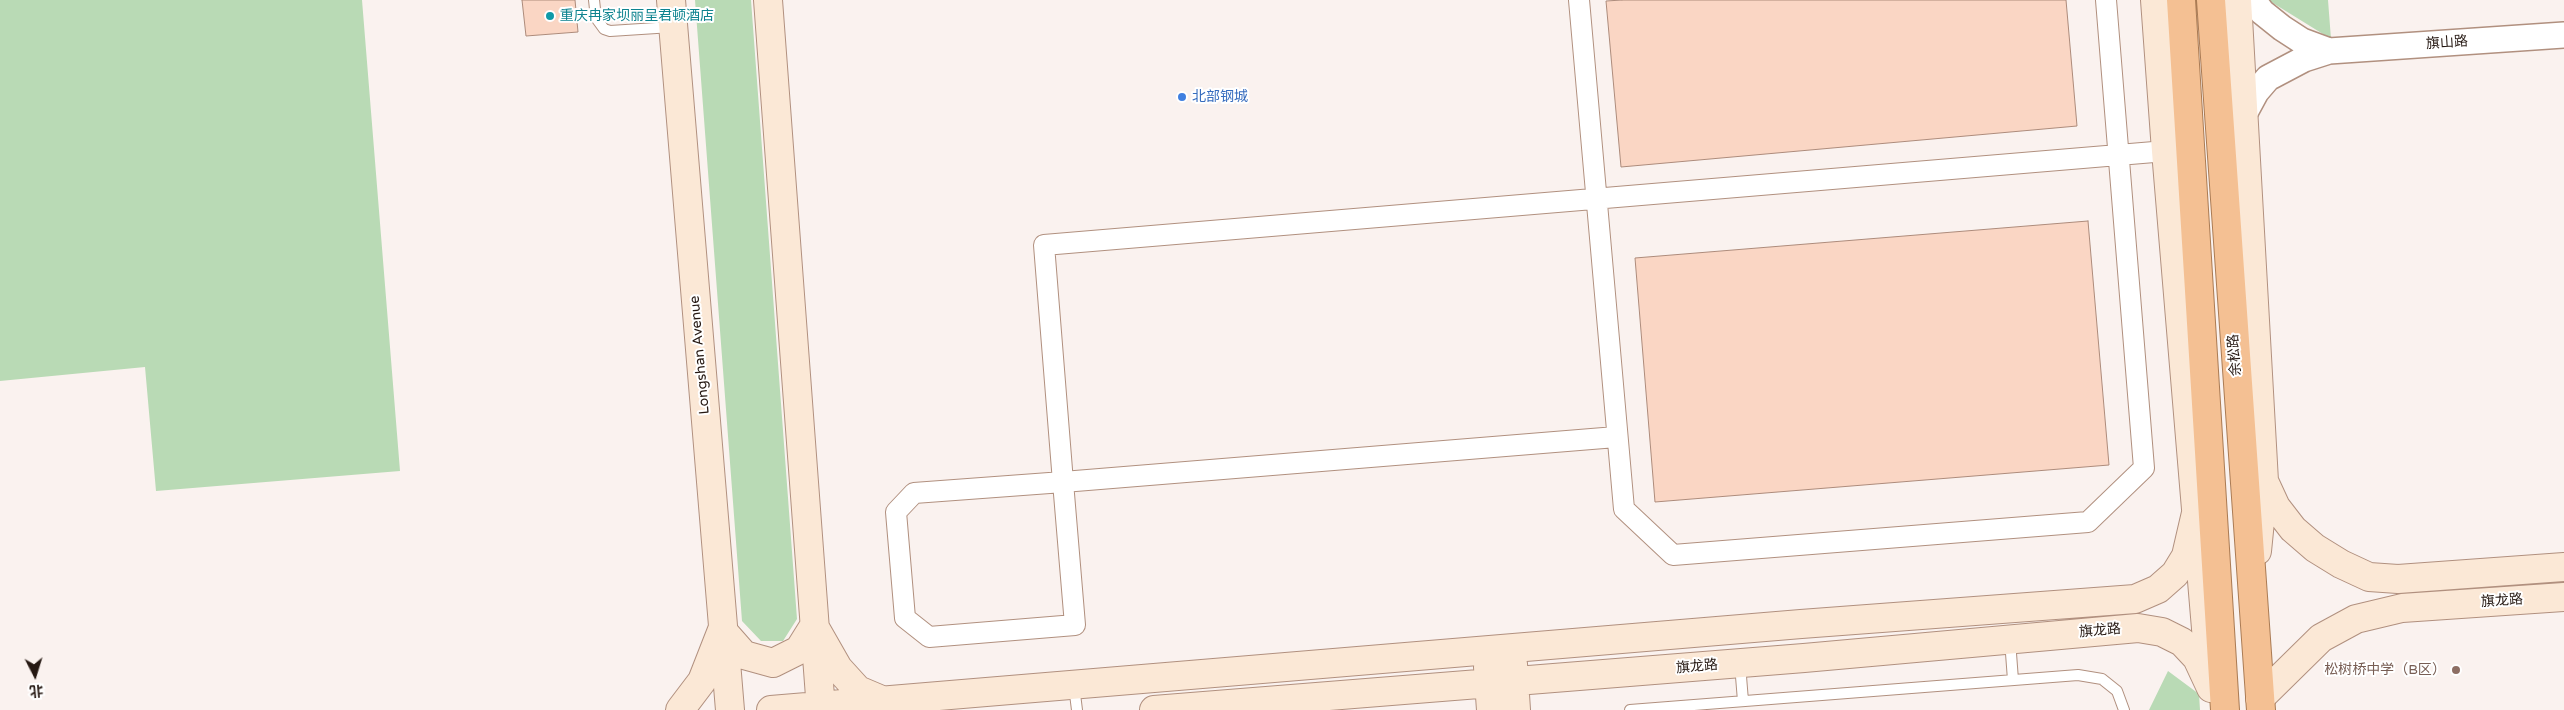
<!DOCTYPE html>
<meta charset="utf-8">
<style>
body{margin:0}
#map{position:relative;width:2564px;height:710px;overflow:hidden;background:#faf2ef;font-family:"Varela Round","Noto Sans SC",sans-serif}
canvas{display:block}
.north{position:absolute;left:10px;top:650px;width:50px;height:50px;-webkit-text-stroke:4px #fff;paint-order:stroke;rotate:175deg;font-size:14px;font-weight:700;line-height:20px;text-align:center;color:#251812}
.north::after{content:'';display:block;margin:auto;width:18px;height:22px;background:#251812;clip-path:polygon(50% 0,100% 100%,50% 72%,0 100%)}
</style>
<div id="map">
<canvas width="2564" height="710"></canvas>
<div class="north">北</div>
</div>
<script>
const g = document.querySelector('canvas').getContext('2d');
g.lineJoin = 'round';
function fill(path, color) {
  g.fillStyle = color;
  g.fill(path, 'evenodd');
}
function shape(rows) {
  const path = new Path2D();
  for (const r of rows) {
    path.moveTo(r[0], r[1]);
    for (let i = 2; i < r.length; i += 2) path.lineTo(r[i], r[i + 1]);
  }
  return path;
}
function strokePath(path, color, width, dash) {
  g.strokeStyle = color;
  g.lineWidth = width;
  g.lineCap = dash ? 'butt' : 'round';
  g.setLineDash(dash || []);
  g.stroke(path);
}
function drawText(font, color, halo, rows, align = 'center') {
  g.font = font + ' "Varela Round","Noto Sans SC",sans-serif';
  g.lineWidth = 4;
  g.setLineDash([]);
  g.textBaseline = 'middle';
  g.strokeStyle = halo;
  g.fillStyle = color;
  for (const [text, x, y, turn = 0] of rows) {
    g.save();
    g.translate(x, y);
    g.rotate((+turn || 0) * Math.PI / 180);
    g.textAlign = isNaN(turn) ? turn : align;
    if (halo) g.strokeText(text, 0, 0);
    g.fillText(text, 0, 0);
    g.restore();
  }
}
fill(shape([
 [0,0,362,0,400,471,156,491,145,367,0,381],
 [695,0,751,0,797,619,783,641,761,641,742,621],
 [2268,0,2328,0,2331,39],
 [2168,671,2199,694,2200,710,2149,710]
]), '#b9dab5');
const building = shape([
 [522,0,575,0,578,32,526,36,522,0],
 [1622,0,2066,0,2077,126,1621,167,1606,1,1622,0],
 [2088,221,2109,465,1655,502,1635,258,2088,221]
]);
fill(building, '#fad6c4');
strokePath(building, '#ad8b7b', 1);
const service = shape([
 [594,0,596,18,604,29,610,31,672,27],
 [2010,640,2013,680],
 [1740,664,1743,701],
 [1074,686,1077,710],
 [1630,710,2078,675,2102,679,2117,691,2124,710]
]);
const minor = shape([
 [1579,0,1624,509,1673,555,2088,522,2144,468,2106,0],
 [1616,437,1063,482,914,493,896,512,905,618,929,637,1075,625,1063,482,1044,245,2166,151]
]);
const tertiary = shape([
 [2329,51,2564,35],
 [2243,116,2256,92,2268,78,2304,59,2329,51,2302,41,2282,28,2262,12,2253,0]
]);
const secondary = shape([
 [671,0,730,710],
 [768,0,821,710],
 [2155,0,2166,151,2210,676],
 [2237,0,2264,481,2257,551],
 [2264,481,2276,507,2293,529,2315,548,2341,564,2369,577,2398,579,2564,567],
 [1513,664,1516,710],
 [1488,667,1491,710],
 [2260,698,2321,638,2356,619,2402,608,2564,597],
 [680,710,702,681,722,630,744,655,773,663,799,650,814,626,838,668,858,690,884,701],
 [771,710,1801,624,2135,599,2158,589,2175,574,2186,556,2196,513],
 [1154,710,1804,658,2138,628,2162,632,2182,642,2197,658,2211,688]
]);
const trunk = shape([
 [2181,0,2225,710],
 [2211,0,2261,710]
]);
strokePath(service, '#b1907f', 12);
strokePath(minor, '#b1907f', 22);
strokePath(tertiary, '#b1907f', 28);
strokePath(secondary, '#b1907f', 30);
strokePath(trunk, '#aa7b54', 30);
strokePath(service, '#fff', 10);
strokePath(minor, '#fff', 20);
strokePath(tertiary, '#fff', 25);
strokePath(secondary, '#fbe8d6', 28);
strokePath(trunk, '#f4c093', 28);
for (const [x, y, r, color] of [
 [550,16,5,"#0f9aa8"],
 [1182,97,5,"#3f7fe0"],
 [2456,670,5,"#8d6e63"]
]) {
  const dot = new Path2D();
  dot.arc(x, y, r, 0, 2 * Math.PI);
  g.fillStyle = color;
  g.fill(dot);
  strokePath(dot, '#fff', 2);
}
drawText('14px', '#0d838f', '#fff', [
 ["重庆冉家坝丽呈君顿酒店",560,16]
], 'left');
drawText('14px', '#251812', '#fff', [
 ["旗山路",2447,43,-4],
 ["Longshan Avenue",700,355,-95],
 ["余松路",2235,355,-94],
 ["旗龙路",2502,601,-4],
 ["旗龙路",2100,631,-5],
 ["旗龙路",1697,667,-5]
]);
drawText('14px', '#366cbe', '#fff', [
 ["北部钢城",1192,97]
], 'left');
drawText('14px', '#785e54', '#fff', [
 ["松树桥中学（B区）",2446,670]
], 'right');
</script>
